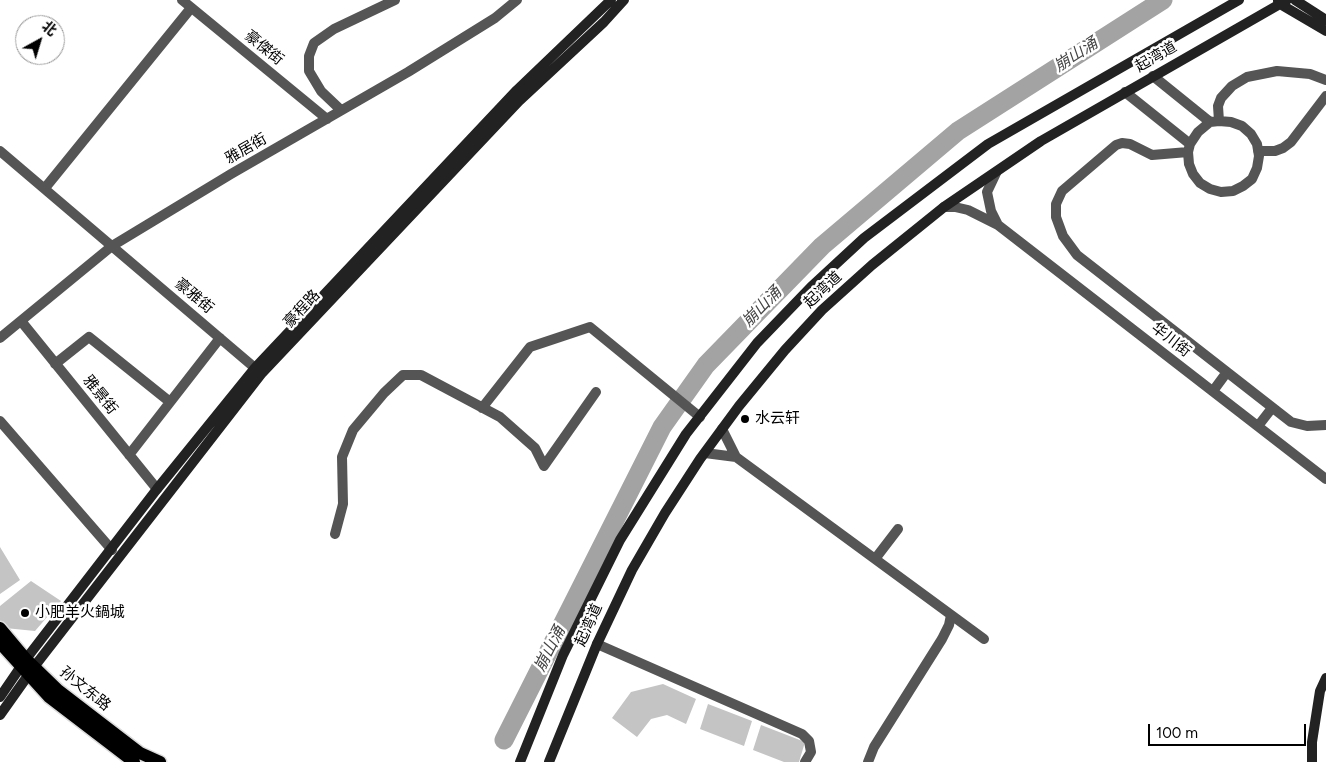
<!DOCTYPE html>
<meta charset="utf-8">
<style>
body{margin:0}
#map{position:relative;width:1326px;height:762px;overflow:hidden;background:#fff;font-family:Figtree,"Noto Sans SC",sans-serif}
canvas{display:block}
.north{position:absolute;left:15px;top:15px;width:50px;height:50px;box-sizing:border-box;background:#fff;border:1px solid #999;border-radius:50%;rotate:39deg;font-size:14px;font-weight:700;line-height:20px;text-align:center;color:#000}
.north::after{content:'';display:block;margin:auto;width:18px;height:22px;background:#000;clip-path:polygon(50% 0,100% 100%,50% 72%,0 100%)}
.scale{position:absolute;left:1148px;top:724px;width:158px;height:22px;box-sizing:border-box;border:2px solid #000;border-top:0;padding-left:6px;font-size:15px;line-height:18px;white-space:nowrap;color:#000;-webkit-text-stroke:4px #fff;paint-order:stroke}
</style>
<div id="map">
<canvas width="1326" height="762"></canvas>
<div class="north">北</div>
<div class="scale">100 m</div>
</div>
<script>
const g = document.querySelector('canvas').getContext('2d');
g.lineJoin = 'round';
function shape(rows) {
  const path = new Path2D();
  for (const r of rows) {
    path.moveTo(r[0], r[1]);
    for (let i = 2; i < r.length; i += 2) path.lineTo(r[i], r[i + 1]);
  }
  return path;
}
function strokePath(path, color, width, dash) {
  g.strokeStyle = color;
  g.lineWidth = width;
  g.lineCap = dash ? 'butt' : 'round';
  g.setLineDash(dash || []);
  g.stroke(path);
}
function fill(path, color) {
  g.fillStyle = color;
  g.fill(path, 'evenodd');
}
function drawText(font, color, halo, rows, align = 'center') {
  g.font = font + ' Figtree,"Noto Sans SC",sans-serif';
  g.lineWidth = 5;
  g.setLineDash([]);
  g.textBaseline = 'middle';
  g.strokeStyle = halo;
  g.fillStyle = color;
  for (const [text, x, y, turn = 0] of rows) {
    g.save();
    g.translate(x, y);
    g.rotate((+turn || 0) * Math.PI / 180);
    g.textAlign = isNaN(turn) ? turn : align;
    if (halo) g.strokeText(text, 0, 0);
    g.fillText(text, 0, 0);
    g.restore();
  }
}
strokePath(shape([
 [504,740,662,427,706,365,822,246,958,131,1163,0]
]), '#a3a3a3', 19);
fill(shape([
 [0,547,20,580,0,594],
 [31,581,61,601,35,631,5,628,0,621,0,606],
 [663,684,696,699,686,724,667,715,651,719,637,737,612,718,631,692],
 [708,704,752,721,744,746,700,729],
 [761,725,805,742,799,762,784,762,753,750]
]), '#c4c4c4');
const primary = shape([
 [0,628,26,659,58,690,140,753,160,762],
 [0,643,49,697,134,762]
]);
strokePath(primary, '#dbdbdb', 15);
strokePath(shape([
 [182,0,327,119],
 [1153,76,1210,122],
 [1125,92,1190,144],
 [341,110,321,91,309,71,309,56,314,43,334,29,395,0],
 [1219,121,1231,122,1242,126,1251,134,1257,144,1259,156,1257,168,1252,179,1243,186,1233,191,1221,192,1210,189,1200,183,1193,174,1189,164,1188,152,1190,144,1198,132,1210,122,1219,121],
 [1219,121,1218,106,1221,98,1232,86,1247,77,1277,71,1310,74,1326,80],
 [0,151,255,368],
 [1258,151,1275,151,1283,148,1291,142,1326,96],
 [1188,152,1152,155,1130,144,1122,143,1116,145,1062,191,1056,204,1056,217,1063,236,1077,255,1291,422,1307,426,1326,425],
 [996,173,987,192,991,211,998,225],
 [45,188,191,8],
 [944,207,955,207,968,210,998,225,1326,479],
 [21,321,157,489],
 [0,338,112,246,231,174,408,72,495,18,517,0],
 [55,364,89,337,170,402],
 [1213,391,1227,372],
 [482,408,530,347,590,327,700,417],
 [0,421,112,550],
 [1258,426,1272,408],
 [722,429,736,457],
 [705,453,736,457,984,639],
 [129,455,220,338],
 [335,534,343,504,342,457,353,430,384,393,403,375,421,375,500,417,535,448,544,466,596,392],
 [875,559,898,529],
 [597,644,802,734,809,741,811,752,805,762],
 [868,762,874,747,942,639,949,625,951,615]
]), '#555', 10);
strokePath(shape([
 [1295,0,1326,20],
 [1278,1,1280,4,1326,31],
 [0,697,26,659,157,489,255,368,517,90,611,0],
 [0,715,34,667,262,373,519,101,604,22,624,0],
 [520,762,563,655,620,540,686,434,757,343,811,287,864,238,988,144,1239,0],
 [549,762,597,644,632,570,665,513,700,459,739,406,785,350,822,310,872,265,944,207,1041,141,1287,0],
 [1312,762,1312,742,1320,691,1326,678]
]), '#222', 10);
strokePath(primary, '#000', 12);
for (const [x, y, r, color] of [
 [745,419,5,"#000"],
 [25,613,5,"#000"]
]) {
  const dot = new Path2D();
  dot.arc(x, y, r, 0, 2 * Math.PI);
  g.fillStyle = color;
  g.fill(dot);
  strokePath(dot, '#fff', 2);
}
drawText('15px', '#000', '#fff', [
 ["豪傑街",264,48,39],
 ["起湾道",1156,57,-30],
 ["雅居街",246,149,-30],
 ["起湾道",823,290,-43],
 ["豪雅街",194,296,40],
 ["豪程路",302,309,-47],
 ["华川街",1171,340,38],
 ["雅景街",100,395,51],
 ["起湾道",589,625,-66],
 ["孙文东路",85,689,39]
]);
drawText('15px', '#000', '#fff', [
 ["水云轩",755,419],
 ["小肥羊火鍋城",35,613]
], 'left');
drawText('italic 16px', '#444', '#fff', [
 ["崩山涌",1076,55,-33],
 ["崩山涌",762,307,-46],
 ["崩山涌",550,649,-63]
]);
</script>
